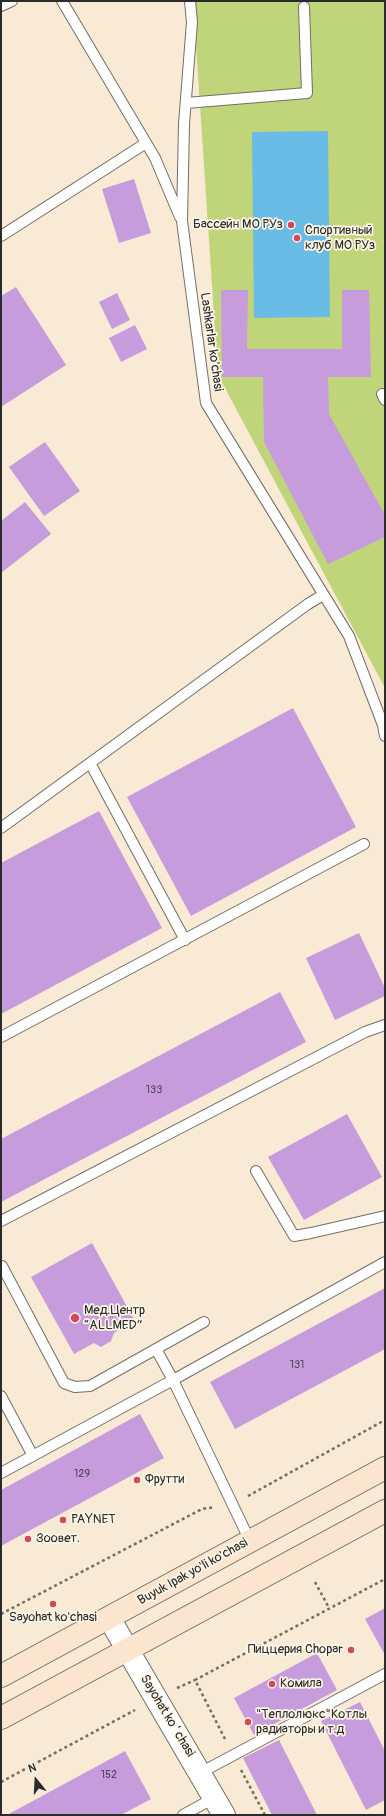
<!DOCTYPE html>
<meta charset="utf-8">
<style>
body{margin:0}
#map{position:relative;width:386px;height:1816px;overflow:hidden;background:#f8ead4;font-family:Pangolin,sans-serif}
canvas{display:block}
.frame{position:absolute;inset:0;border:2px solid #2b2b2b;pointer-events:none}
.north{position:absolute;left:16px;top:1760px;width:40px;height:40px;-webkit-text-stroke:3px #fcf5e5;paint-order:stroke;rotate:342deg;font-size:11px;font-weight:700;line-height:16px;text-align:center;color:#2b2b2b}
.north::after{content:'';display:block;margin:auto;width:14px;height:18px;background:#2b2b2b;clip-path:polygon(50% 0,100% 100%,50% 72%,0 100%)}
</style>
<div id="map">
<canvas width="386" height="1816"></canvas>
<div class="frame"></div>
<div class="north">N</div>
</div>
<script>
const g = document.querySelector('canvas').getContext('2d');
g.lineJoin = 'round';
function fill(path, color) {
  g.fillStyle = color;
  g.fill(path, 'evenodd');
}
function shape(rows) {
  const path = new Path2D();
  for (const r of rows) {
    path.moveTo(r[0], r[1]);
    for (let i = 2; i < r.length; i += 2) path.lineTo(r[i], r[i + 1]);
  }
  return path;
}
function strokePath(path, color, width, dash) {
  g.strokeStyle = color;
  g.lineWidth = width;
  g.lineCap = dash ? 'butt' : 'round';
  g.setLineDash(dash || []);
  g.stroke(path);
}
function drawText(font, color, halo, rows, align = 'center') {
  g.font = font + ' Pangolin,sans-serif';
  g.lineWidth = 3.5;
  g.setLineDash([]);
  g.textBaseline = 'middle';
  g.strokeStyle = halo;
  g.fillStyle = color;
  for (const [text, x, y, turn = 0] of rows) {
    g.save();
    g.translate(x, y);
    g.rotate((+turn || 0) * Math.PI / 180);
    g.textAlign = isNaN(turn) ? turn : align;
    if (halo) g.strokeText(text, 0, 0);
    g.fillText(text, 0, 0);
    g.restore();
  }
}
fill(shape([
 [193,1,385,1,385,688,218,375]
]), '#c0d579');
fill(shape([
 [328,131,330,317,254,318,252,132]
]), '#69bce5');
fill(shape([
 [134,179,151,233,119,243,102,189],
 [16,287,66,365,1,407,1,296],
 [221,290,248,290,247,349,342,349,342,290,369,290,371,377,328,377,329,414,385,515,385,537,328,564,264,442,263,377,222,377],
 [117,293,130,320,112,329,99,302],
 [135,325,147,349,121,362,109,338],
 [45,442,80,491,44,516,9,467],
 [25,502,51,534,1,573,1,521],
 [293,708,356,827,191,916,127,797],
 [99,811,162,928,1,1014,1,863],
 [359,933,385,988,385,996,335,1020,306,958],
 [280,992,306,1042,1,1202,1,1139],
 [347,1114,382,1177,304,1220,268,1157],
 [92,1243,135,1321,114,1333,111,1341,101,1347,94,1343,74,1354,31,1277],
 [385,1288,385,1349,235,1429,210,1382],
 [140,1414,164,1458,1,1546,1,1490],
 [385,1608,385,1655,365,1619],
 [317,1653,337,1690,254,1735,234,1698],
 [360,1702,385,1751,385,1800,366,1810,321,1721],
 [279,1740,317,1815,272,1815,243,1758],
 [125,1751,151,1799,121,1815,7,1815]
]), '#c69cdd');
const service = shape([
 [62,1,155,158,180,217],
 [190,1,192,22,184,124,182,221,206,403,349,636,383,725,385,736],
 [1,6,12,1],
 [186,103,307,93,304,7],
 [1,236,146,143],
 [382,394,385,400],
 [90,763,185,940],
 [1,828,308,604,323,595],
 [1,1037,364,844],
 [256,1171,294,1236,311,1233,385,1216],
 [1,1221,365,1032,385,1025],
 [2,1266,64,1383,75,1387,90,1386,204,1322],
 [156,1349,173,1380,385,1262],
 [1,1396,33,1456],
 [1,1473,173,1380,250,1541],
 [200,1773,385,1674],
 [183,1815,214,1798]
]);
const tertiary = shape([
 [109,1618,224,1815]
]);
const secondary = shape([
 [1,1676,385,1468],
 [1,1718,385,1511]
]);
strokePath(service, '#736e66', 12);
strokePath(tertiary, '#736e66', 24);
strokePath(secondary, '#736e66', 24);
strokePath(shape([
 [248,1496,385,1420],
 [315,1582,329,1608],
 [1,1614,202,1509,215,1507],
 [177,1688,195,1680],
 [225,1739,195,1680,385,1579],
 [241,1770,265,1815],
 [1,1782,135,1710]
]), '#736e66', 2.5, [3, 3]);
strokePath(service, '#fff', 10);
strokePath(tertiary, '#fff', 22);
strokePath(secondary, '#fce5cf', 22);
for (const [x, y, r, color] of [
 [291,225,4,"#d1495b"],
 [297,238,4,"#d1495b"],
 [75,1318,5,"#d1495b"],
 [137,1480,4,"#d1495b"],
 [63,1520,4,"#d1495b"],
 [28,1539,4,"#d1495b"],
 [53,1604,4,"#d1495b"],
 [351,1650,4,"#d1495b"],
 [272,1684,4,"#d1495b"],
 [248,1722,4,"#d1495b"]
]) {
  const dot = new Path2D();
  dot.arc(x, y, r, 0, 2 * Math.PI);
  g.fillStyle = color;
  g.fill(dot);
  strokePath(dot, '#fcf5e5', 1.5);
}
drawText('11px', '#524758', null, [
 ["133",154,1090],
 ["131",297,1365],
 ["129",82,1474],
 ["152",109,1775]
]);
drawText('13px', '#2b2b2b', '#fcf5e5', [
 ["Бассейн МО РУз",283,225,"right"],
 ["Спортивный",305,231],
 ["клуб МО РУз",305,246],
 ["Мед.Центр",84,1311],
 ["“ALLMED”",84,1326],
 ["Фрутти",145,1480],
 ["PAYNET",71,1520],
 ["Зоовет.",36,1539],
 ["Sayohat ko'chasi",53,1618,"center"],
 ["Пиццерия Chopar",343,1650,"right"],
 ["Комила",280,1684],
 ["\"Теплолюкс\"Котлы",256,1715],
 ["радиаторы и т.д",256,1730]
], 'left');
drawText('13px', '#2b2b2b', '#fcf5e5', [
 ["Lashkarlar ko'chasi",211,342,82],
 ["Buyuk Ipak yo'li ko'chasi",193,1572,-29],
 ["Sayohat koʻchasi",167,1716,59]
]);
</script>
